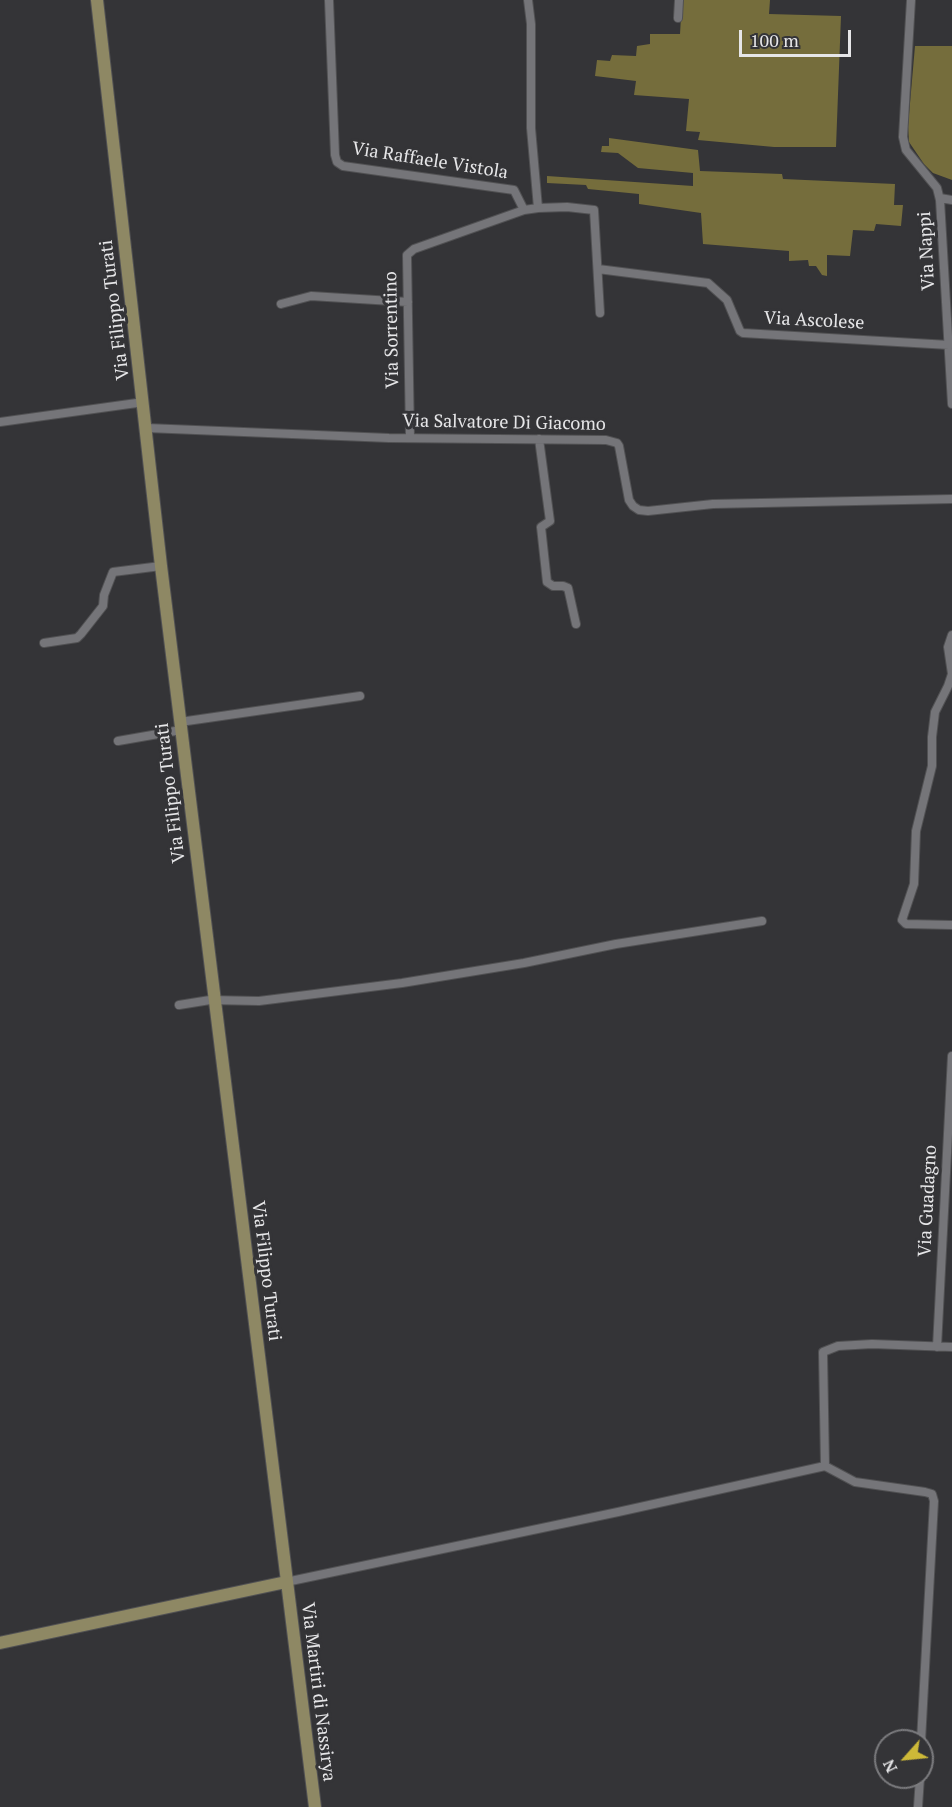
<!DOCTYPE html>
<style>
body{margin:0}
#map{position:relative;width:952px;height:1807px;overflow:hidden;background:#343437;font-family:"PT Serif",serif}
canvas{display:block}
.north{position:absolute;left:874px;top:1729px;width:60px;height:60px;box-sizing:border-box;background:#343437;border:2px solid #7b7b7e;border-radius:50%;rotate:243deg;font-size:16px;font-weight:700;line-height:24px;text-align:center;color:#e6e6e8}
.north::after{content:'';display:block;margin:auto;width:21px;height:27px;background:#cdb938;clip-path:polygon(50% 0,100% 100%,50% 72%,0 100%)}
.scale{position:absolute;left:739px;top:30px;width:112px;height:27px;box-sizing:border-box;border:3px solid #e6e6e8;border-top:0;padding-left:8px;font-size:18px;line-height:21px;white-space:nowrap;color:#e6e6e8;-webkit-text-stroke:4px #343437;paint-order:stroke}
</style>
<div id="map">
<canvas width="952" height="1807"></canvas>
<div class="north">N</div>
<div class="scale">100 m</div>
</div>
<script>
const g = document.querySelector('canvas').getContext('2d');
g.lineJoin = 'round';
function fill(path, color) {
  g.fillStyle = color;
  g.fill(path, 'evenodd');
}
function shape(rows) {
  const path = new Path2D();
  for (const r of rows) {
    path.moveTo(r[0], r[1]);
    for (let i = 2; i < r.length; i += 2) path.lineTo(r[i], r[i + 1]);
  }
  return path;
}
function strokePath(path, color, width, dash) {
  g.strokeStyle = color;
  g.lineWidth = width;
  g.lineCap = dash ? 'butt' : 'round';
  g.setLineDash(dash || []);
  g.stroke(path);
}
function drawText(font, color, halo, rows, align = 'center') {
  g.font = font + ' "PT Serif",serif';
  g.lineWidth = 6;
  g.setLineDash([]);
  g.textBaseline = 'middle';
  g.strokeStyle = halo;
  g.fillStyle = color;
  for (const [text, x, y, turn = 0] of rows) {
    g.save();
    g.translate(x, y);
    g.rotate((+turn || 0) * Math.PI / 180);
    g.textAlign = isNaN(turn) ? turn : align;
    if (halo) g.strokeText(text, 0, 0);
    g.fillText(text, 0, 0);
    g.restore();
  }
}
fill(shape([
 [682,0,770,0,769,14,841,16,836,147,774,147,698,140,700,132,686,131,689,99,634,95,636,81,595,76,597,60,610,61,612,55,636,56,637,46,650,44,650,34,680,34],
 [915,46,952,46,952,180,933,173,924,164,909,142,908,126],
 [609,138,698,150,700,171,782,174,783,179,895,184,894,205,903,205,901,226,876,224,874,231,853,230,850,256,827,255,827,276,822,275,816,266,809,266,808,260,789,261,789,251,703,244,701,213,639,204,639,194,588,189,586,185,547,183,547,176,693,186,693,173,638,168,618,153,601,152,602,146,609,146]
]), '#756d3c');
const street = shape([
 [329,0,335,155,337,162,343,166,514,190,524,210],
 [911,0,903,137,906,150,937,188,940,200,952,404],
 [678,18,679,0],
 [940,198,952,200],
 [538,208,567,207,594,210,600,313],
 [598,269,708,283,727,300,740,331,743,333,949,345],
 [281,304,311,296,408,302],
 [0,422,144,402],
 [147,428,389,438,606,440,617,443,619,446,629,500,633,506,639,510,648,511,713,504,952,499],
 [410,438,407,255,414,249,524,210,538,208,531,128,531,24,528,0],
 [539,439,550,521,541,527,547,582,553,586,563,586,568,588,576,624],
 [952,635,948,647,952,674,948,686,935,712,932,737,932,766,916,831,914,884,902,920,906,924,952,925],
 [44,643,77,638,81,634,103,606,104,595,113,572,161,566],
 [180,722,360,696],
 [118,741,181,730],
 [179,1005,210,1000,259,1001,402,983,524,963,616,944,762,921],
 [937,1347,952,1056],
 [825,1466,823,1352,838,1346,872,1344,952,1347],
 [286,1582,618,1512,825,1466,855,1482,925,1492,932,1494,934,1501,921,1741],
 [918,1807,920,1777]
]);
const secondary = shape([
 [97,0,161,566,315,1807],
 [0,1643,286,1582]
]);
strokePath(street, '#515153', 10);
strokePath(secondary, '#515153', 14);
strokePath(street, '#757579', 8);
strokePath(secondary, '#8e8864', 12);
drawText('18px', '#e6e6e8', '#343437', [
 ["Via Raffaele Vistola",430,161,9],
 ["Via Nappi",927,251,-93],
 ["Via Filippo Turati",115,310,-97],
 ["Via Ascolese",814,321,3],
 ["Via Sorrentino",392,330,-91],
 ["Via Salvatore Di Giacomo",504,423,1],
 ["Via Filippo Turati",171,793,-97],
 ["Via Guadagno",928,1201,-87],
 ["Via Filippo Turati",266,1271,83],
 ["Via Martiri di Nassirya",318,1692,83]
]);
</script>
